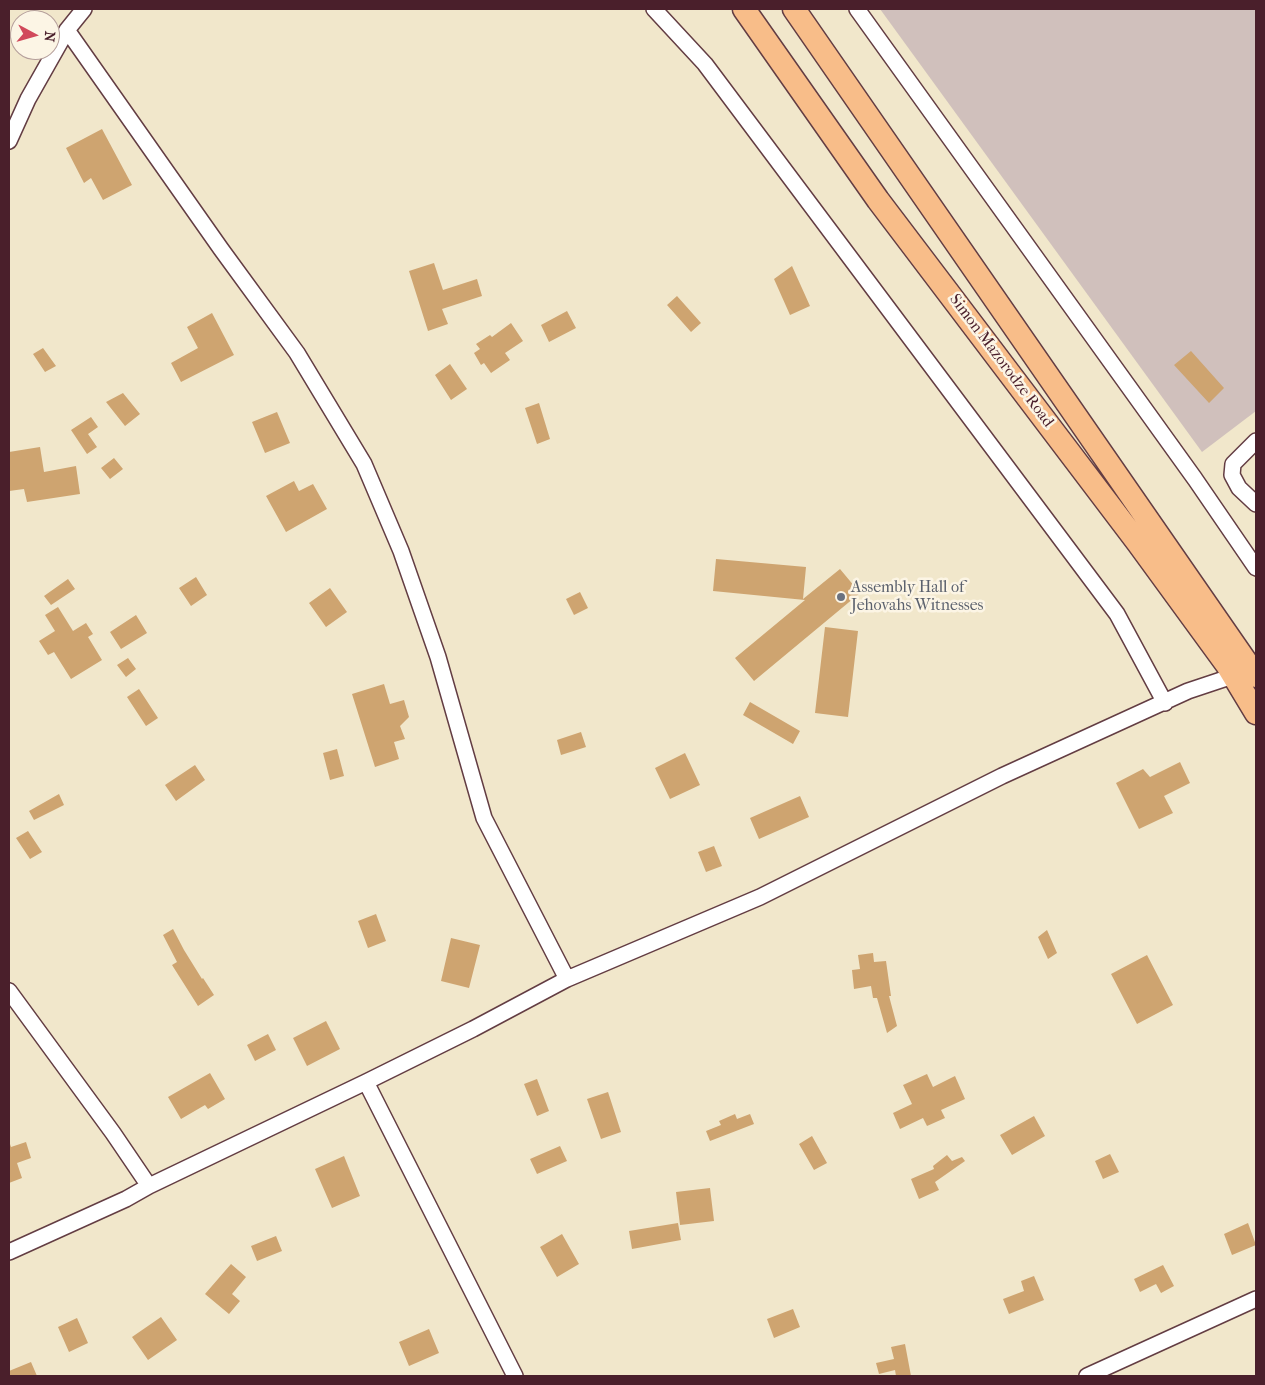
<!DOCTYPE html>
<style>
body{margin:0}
#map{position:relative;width:1265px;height:1385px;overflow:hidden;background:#f1e7cb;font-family:"IM FELL French Canon",serif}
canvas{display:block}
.frame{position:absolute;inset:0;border:10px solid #4a1f2b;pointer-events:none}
.north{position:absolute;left:10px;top:10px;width:50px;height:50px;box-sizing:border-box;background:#fcf5e5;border:1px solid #b59f9b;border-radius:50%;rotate:96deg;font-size:14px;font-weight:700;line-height:20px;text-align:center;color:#4a1f2b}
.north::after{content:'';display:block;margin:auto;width:18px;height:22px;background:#d1495b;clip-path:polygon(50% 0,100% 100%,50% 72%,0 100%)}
</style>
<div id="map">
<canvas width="1265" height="1385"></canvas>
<div class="frame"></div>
<div class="north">N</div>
</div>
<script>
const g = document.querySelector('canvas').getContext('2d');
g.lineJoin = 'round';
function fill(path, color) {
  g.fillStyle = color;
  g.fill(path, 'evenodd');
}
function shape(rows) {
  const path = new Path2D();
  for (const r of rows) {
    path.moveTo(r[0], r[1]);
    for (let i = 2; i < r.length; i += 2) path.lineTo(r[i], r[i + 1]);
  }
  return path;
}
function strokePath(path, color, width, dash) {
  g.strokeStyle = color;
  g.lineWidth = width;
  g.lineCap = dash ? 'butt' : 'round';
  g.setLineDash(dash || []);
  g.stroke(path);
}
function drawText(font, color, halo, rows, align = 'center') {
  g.font = font + ' "IM FELL French Canon",serif';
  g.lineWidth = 5;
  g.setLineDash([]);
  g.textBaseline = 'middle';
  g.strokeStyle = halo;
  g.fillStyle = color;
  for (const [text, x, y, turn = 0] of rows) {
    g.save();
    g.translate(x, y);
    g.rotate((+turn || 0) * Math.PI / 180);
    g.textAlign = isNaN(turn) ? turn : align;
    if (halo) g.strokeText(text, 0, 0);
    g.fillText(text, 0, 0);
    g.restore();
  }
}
fill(shape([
 [880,9,1256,9,1256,411,1202,452]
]), '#d0c0bc');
fill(shape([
 [102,129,132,185,103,200,91,178,84,183,66,148],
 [434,263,443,290,477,279,482,296,442,309,448,324,428,331,409,271],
 [792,266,810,306,790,315,774,279],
 [677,296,701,323,691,332,667,305],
 [567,311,576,328,549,342,541,325],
 [212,313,234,355,181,382,171,363,198,348,187,327],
 [511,323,523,341,505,353,510,360,491,373,484,363,481,365,474,353,480,349,476,344,490,335,492,337],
 [43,348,56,366,45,372,33,354],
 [1191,351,1224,388,1209,403,1174,365],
 [450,364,467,389,451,400,435,375],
 [123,393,140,414,125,426,106,402],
 [539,403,550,439,537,444,525,408],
 [277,412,290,443,265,453,252,422],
 [91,417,98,427,88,434,97,447,87,454,71,430],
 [40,447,44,472,76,466,80,494,27,502,24,489,9,491,9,452],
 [114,458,123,469,110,479,101,468],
 [294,481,299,491,313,484,327,509,286,532,266,496],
 [716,559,806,567,803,599,840,569,860,593,754,681,735,658,805,600,713,591],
 [196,577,207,595,191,606,179,588],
 [68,579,75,589,51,605,44,596],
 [330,588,347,612,326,627,309,603],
 [580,592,588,608,574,615,566,599],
 [58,607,73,631,86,623,93,634,88,637,102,660,71,679,54,652,48,655,39,641,55,631,45,615],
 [136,615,147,633,121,649,110,632],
 [825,627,858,631,848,717,815,713],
 [128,658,136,669,126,677,117,665],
 [384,684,390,704,404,700,409,717,400,726,405,739,394,742,399,759,375,767,352,694],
 [139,689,158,718,146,726,127,697],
 [750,702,800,731,793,744,743,715],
 [581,732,586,747,561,755,557,740],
 [337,749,344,776,330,780,323,753],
 [685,753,700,785,670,799,655,768],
 [1180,762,1190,783,1164,796,1173,813,1139,829,1116,783,1143,769,1150,777],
 [195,765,205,780,176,801,165,785],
 [59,794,64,805,34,820,29,811],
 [800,796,809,817,759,839,750,818],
 [28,831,42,852,30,859,16,838],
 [714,846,722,866,706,872,698,852],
 [376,914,386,941,368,948,358,921],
 [173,929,184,950,202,979,203,978,214,995,198,1006,172,965,177,962,163,935],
 [1047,930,1057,953,1048,959,1038,937],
 [451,938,480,945,469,988,441,981],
 [873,953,874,962,886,961,891,996,889,996,897,1026,887,1033,877,998,873,998,871,986,854,989,852,970,860,969,858,955],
 [1147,955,1173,1005,1137,1024,1111,974],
 [326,1021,340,1049,307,1066,293,1038],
 [268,1034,276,1050,255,1061,247,1045],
 [210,1073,225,1099,208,1109,205,1105,181,1119,168,1097],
 [927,1074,933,1087,955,1076,965,1099,941,1110,945,1118,927,1126,923,1118,900,1129,893,1113,912,1104,903,1085],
 [537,1079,549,1111,537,1116,524,1084],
 [608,1092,621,1132,601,1139,587,1099],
 [735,1114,737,1119,750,1114,754,1124,710,1141,706,1131,721,1125,719,1121],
 [1034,1116,1045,1136,1012,1155,1000,1135],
 [812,1136,827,1163,814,1170,799,1144],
 [26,1142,31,1158,17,1163,22,1178,9,1183,9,1145,10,1144,11,1147],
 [560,1146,567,1161,537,1174,530,1159],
 [1110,1154,1119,1172,1103,1179,1095,1161],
 [947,1155,952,1161,962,1157,965,1161,935,1182,939,1190,919,1199,911,1179,934,1169,933,1166],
 [344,1156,360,1196,332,1208,315,1169],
 [710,1188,714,1221,680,1225,676,1192],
 [678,1223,681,1240,632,1249,629,1231],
 [1248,1223,1256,1245,1232,1255,1224,1234],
 [562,1234,579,1264,557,1277,540,1247],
 [276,1236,282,1251,257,1261,251,1246],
 [231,1264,246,1277,232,1294,240,1301,229,1314,205,1294],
 [1163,1265,1174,1286,1161,1293,1156,1284,1140,1292,1134,1279],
 [1034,1276,1044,1300,1009,1314,1003,1299,1024,1291,1021,1281],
 [793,1309,800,1327,774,1338,767,1319],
 [161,1317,177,1340,148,1360,132,1337],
 [77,1318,88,1343,69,1352,58,1327],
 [429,1329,439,1353,409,1366,399,1342],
 [905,1344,911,1376,896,1376,895,1370,879,1374,876,1363,894,1359,891,1347],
 [31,1362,37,1376,9,1376,9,1371]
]), '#cea470');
const minor = shape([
 [654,9,705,64,1117,614,1165,703],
 [857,9,1195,479,1256,568],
 [67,30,221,249,297,353,364,464,401,551,438,657,484,818,567,979],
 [9,141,28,99,67,30,84,9],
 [1256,441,1233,464,1232,475,1239,488,1256,504],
 [9,991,113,1133,149,1186,366,1082,473,1029,567,979,760,897,1002,776,1188,691,1233,676],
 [366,1082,515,1376],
 [9,1252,126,1199,149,1186],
 [1087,1376,1256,1299]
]);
const highway = shape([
 [744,9,878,200,1138,543,1227,665,1256,713],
 [794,9,1256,676]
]);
strokePath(minor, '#633d43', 18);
strokePath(highway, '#633d43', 25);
strokePath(minor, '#fff', 15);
strokePath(highway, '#f8bd89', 22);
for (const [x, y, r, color] of [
 [841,597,5,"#6b7280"]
]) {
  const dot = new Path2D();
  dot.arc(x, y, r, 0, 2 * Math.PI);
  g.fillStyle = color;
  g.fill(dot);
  strokePath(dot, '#fcf5e5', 2);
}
drawText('16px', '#4a1f2b', '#fcf5e5', [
 ["Simon Mazorodze Road",1001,361,53]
]);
drawText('16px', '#5b616d', '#fcf5e5', [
 ["Assembly Hall of",851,588],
 ["Jehovahs Witnesses",851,606]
], 'left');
</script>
